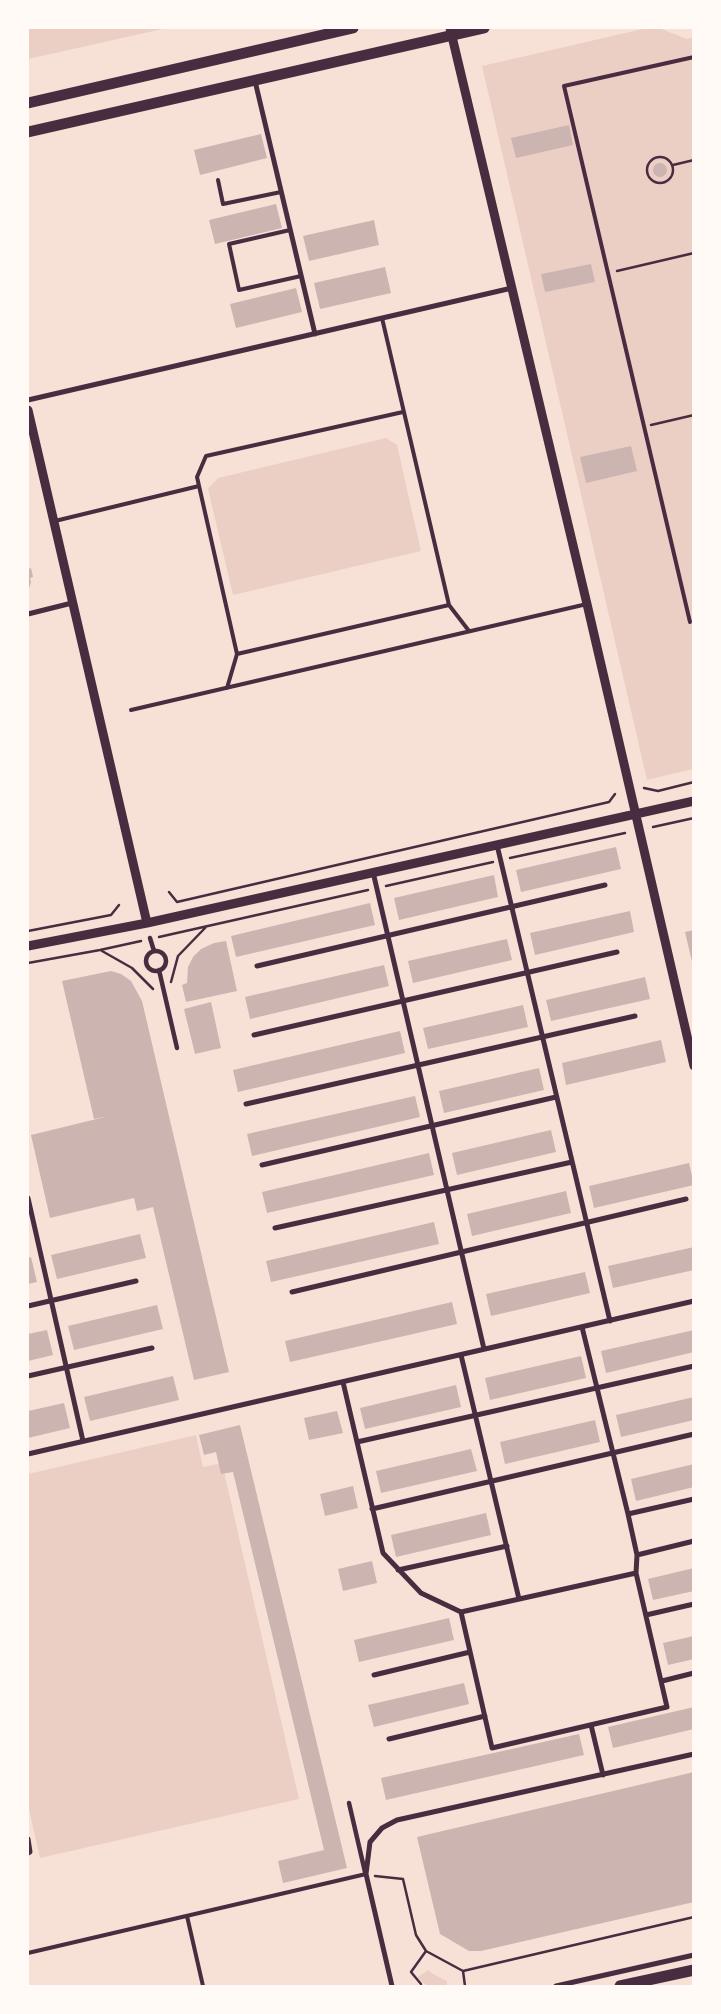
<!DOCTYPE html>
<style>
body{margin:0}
#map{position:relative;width:721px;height:2014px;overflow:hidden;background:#f7e1d7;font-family:Barlow,sans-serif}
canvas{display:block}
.frame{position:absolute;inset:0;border:29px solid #fffaf5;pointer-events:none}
</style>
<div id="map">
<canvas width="721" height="2014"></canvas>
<div class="frame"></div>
</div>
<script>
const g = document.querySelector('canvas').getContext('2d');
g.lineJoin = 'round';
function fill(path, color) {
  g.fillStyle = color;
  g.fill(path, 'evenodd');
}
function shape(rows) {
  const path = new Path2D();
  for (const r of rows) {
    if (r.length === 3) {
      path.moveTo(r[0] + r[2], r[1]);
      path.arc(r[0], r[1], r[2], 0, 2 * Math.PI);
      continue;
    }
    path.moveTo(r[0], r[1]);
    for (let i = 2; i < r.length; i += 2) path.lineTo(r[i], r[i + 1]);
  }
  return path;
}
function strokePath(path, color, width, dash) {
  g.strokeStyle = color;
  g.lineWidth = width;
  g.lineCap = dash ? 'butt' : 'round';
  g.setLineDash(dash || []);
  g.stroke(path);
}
fill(shape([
 [28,28,167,28,28,59],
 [647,28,659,28,687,39,693,37,693,769,647,780,482,66],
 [386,438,397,445,421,551,233,595,208,489,218,478],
 [196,1435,203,1467,222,1463,299,1799,40,1858,28,1805,28,1474],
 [428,1970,433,1974,447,1981,447,1986,428,1986,422,1982,418,1977]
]), '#ebcfc5');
fill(shape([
 [569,125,573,145,516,158,511,138],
 [261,134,267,158,200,175,194,150],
 [660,170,7],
 [276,204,282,228,215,244,209,220],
 [374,220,379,245,309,261,303,236],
 [591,264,595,282,545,292,541,274],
 [385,267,391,293,320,309,314,283],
 [296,288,302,312,236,328,230,304],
 [631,446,637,471,586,483,580,457],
 [31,568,33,577,30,578,31,582,28,592,28,569],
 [616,847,621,869,521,892,516,870],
 [494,875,498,897,399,920,394,898],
 [370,903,375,925,236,957,231,936],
 [630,911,634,932,535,955,530,933],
 [694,930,694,966,693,966,685,932],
 [507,939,512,960,413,983,408,961],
 [226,941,237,991,186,1002,182,985,187,983,188,967,193,957,201,949,214,943],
 [384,965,389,986,250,1019,245,997],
 [111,971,121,974,131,981,142,1001,229,1372,194,1380,153,1207,137,1211,134,1198,50,1218,31,1135,109,1116,94,1119,62,981],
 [645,977,650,999,551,1021,546,1000],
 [211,1002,221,1048,195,1054,184,1009],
 [523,1005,528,1027,428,1049,423,1028],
 [400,1031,405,1053,238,1092,233,1070],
 [661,1040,666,1062,566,1085,562,1063],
 [539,1068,544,1090,444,1113,439,1091],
 [415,1096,420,1117,252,1156,247,1134],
 [551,1130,556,1152,457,1175,452,1153],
 [429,1153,434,1175,267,1213,262,1192],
 [689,1163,694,1185,594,1208,589,1186],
 [566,1191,571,1213,472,1236,467,1214],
 [434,1222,439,1244,271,1282,266,1261],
 [140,1234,146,1258,57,1279,51,1255],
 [694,1247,694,1270,613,1288,608,1266],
 [31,1257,37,1282,28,1284,28,1258],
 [585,1272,590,1293,491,1316,486,1294],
 [452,1302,457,1324,290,1362,285,1341],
 [157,1305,163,1329,74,1350,68,1326],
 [47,1330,53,1355,28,1361,28,1334],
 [694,1330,694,1352,606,1373,601,1351],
 [581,1356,586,1378,490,1400,485,1378],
 [173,1376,179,1400,90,1421,84,1397],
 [456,1385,461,1407,365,1429,360,1408],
 [694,1397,694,1420,621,1437,616,1415],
 [64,1403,70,1428,28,1438,28,1411],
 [337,1411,343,1433,309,1440,304,1418],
 [595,1420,600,1442,505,1464,500,1442],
 [240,1425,347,1868,283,1883,278,1861,324,1850,233,1472,221,1474,216,1452,204,1455,199,1435],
 [471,1449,477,1471,381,1493,376,1471],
 [694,1464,694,1487,636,1501,631,1479],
 [353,1486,358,1508,325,1516,320,1494],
 [486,1513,491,1535,396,1557,391,1535],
 [372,1561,377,1583,343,1591,338,1569],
 [694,1568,694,1591,653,1600,648,1579],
 [449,1618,454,1640,359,1662,354,1640],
 [694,1636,694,1659,668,1665,663,1643],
 [464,1683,469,1704,374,1727,368,1705],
 [694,1707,694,1729,613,1748,608,1727],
 [579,1734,584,1755,386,1800,381,1778],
 [694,1772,694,1902,481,1951,469,1951,440,1934,417,1837]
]), '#ccb4b1');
strokePath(shape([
 [660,170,13],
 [673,165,694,160],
 [617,271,694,253],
 [651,425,694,415],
 [644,788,658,791,694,782],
 [653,827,694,818],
 [510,858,625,833],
 [386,886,493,862],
 [169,892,177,902,609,802,615,794],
 [28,931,111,915,119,905],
 [159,937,368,890],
 [102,951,132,968,153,989],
 [28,963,100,950,141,941],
 [171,982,178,956,206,927],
 [375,1876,403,1879,416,1935,426,1951,463,1971,694,1917],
 [463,1971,465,1986],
 [421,1984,411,1972,426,1951]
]), '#4a2c40', 2.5);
strokePath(shape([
 [218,180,223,204,281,192],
 [290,230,229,244,239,290,301,276],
 [382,318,449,605,469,631],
 [403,412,206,456,197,477,237,654,449,605],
 [55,521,199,486],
 [690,622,564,86,694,57],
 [227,688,237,654],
 [131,710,587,604],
 [187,1916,203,1986],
 [28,1953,366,1874]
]), '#4a2c40', 4);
strokePath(shape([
 [150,938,154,951],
 [156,961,10],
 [159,970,177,1048],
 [349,1803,365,1872]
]), '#4a2c40', 4.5);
strokePath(shape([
 [255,81,315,334],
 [28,400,512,288],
 [28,614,72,603],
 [497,845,610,1321],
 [373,872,484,1349],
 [257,966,605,885],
 [254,1035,617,952],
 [246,1104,635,1016],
 [262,1165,556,1097],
 [28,1198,83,1441],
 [275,1228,572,1162],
 [292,1292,686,1199],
 [28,1306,136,1281],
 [461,1355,519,1599],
 [28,1376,152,1348],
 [343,1382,357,1442,694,1366],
 [357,1442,383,1553,421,1593,461,1612,492,1748,667,1707,636,1573,637,1555,628,1514,582,1327],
 [28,1454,694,1301],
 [372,1509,694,1434],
 [628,1514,694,1499],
 [637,1555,694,1541],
 [398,1570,507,1546],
 [461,1612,636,1573],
 [646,1615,694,1604],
 [374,1675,470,1652],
 [662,1681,694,1673],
 [591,1725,603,1775],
 [389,1739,485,1716],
 [28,1839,30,1852,28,1853],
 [392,1986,366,1874,370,1842,382,1828,397,1820,694,1754],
 [556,1986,694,1955]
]), '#4a2c40', 5);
strokePath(shape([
 [450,28,587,604,694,1066],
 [28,410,147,923],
 [28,946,147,923,694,801]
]), '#4a2c40', 9);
strokePath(shape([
 [28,103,353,28],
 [28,132,484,28],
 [620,1986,694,1970]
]), '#4a2c40', 11);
</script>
